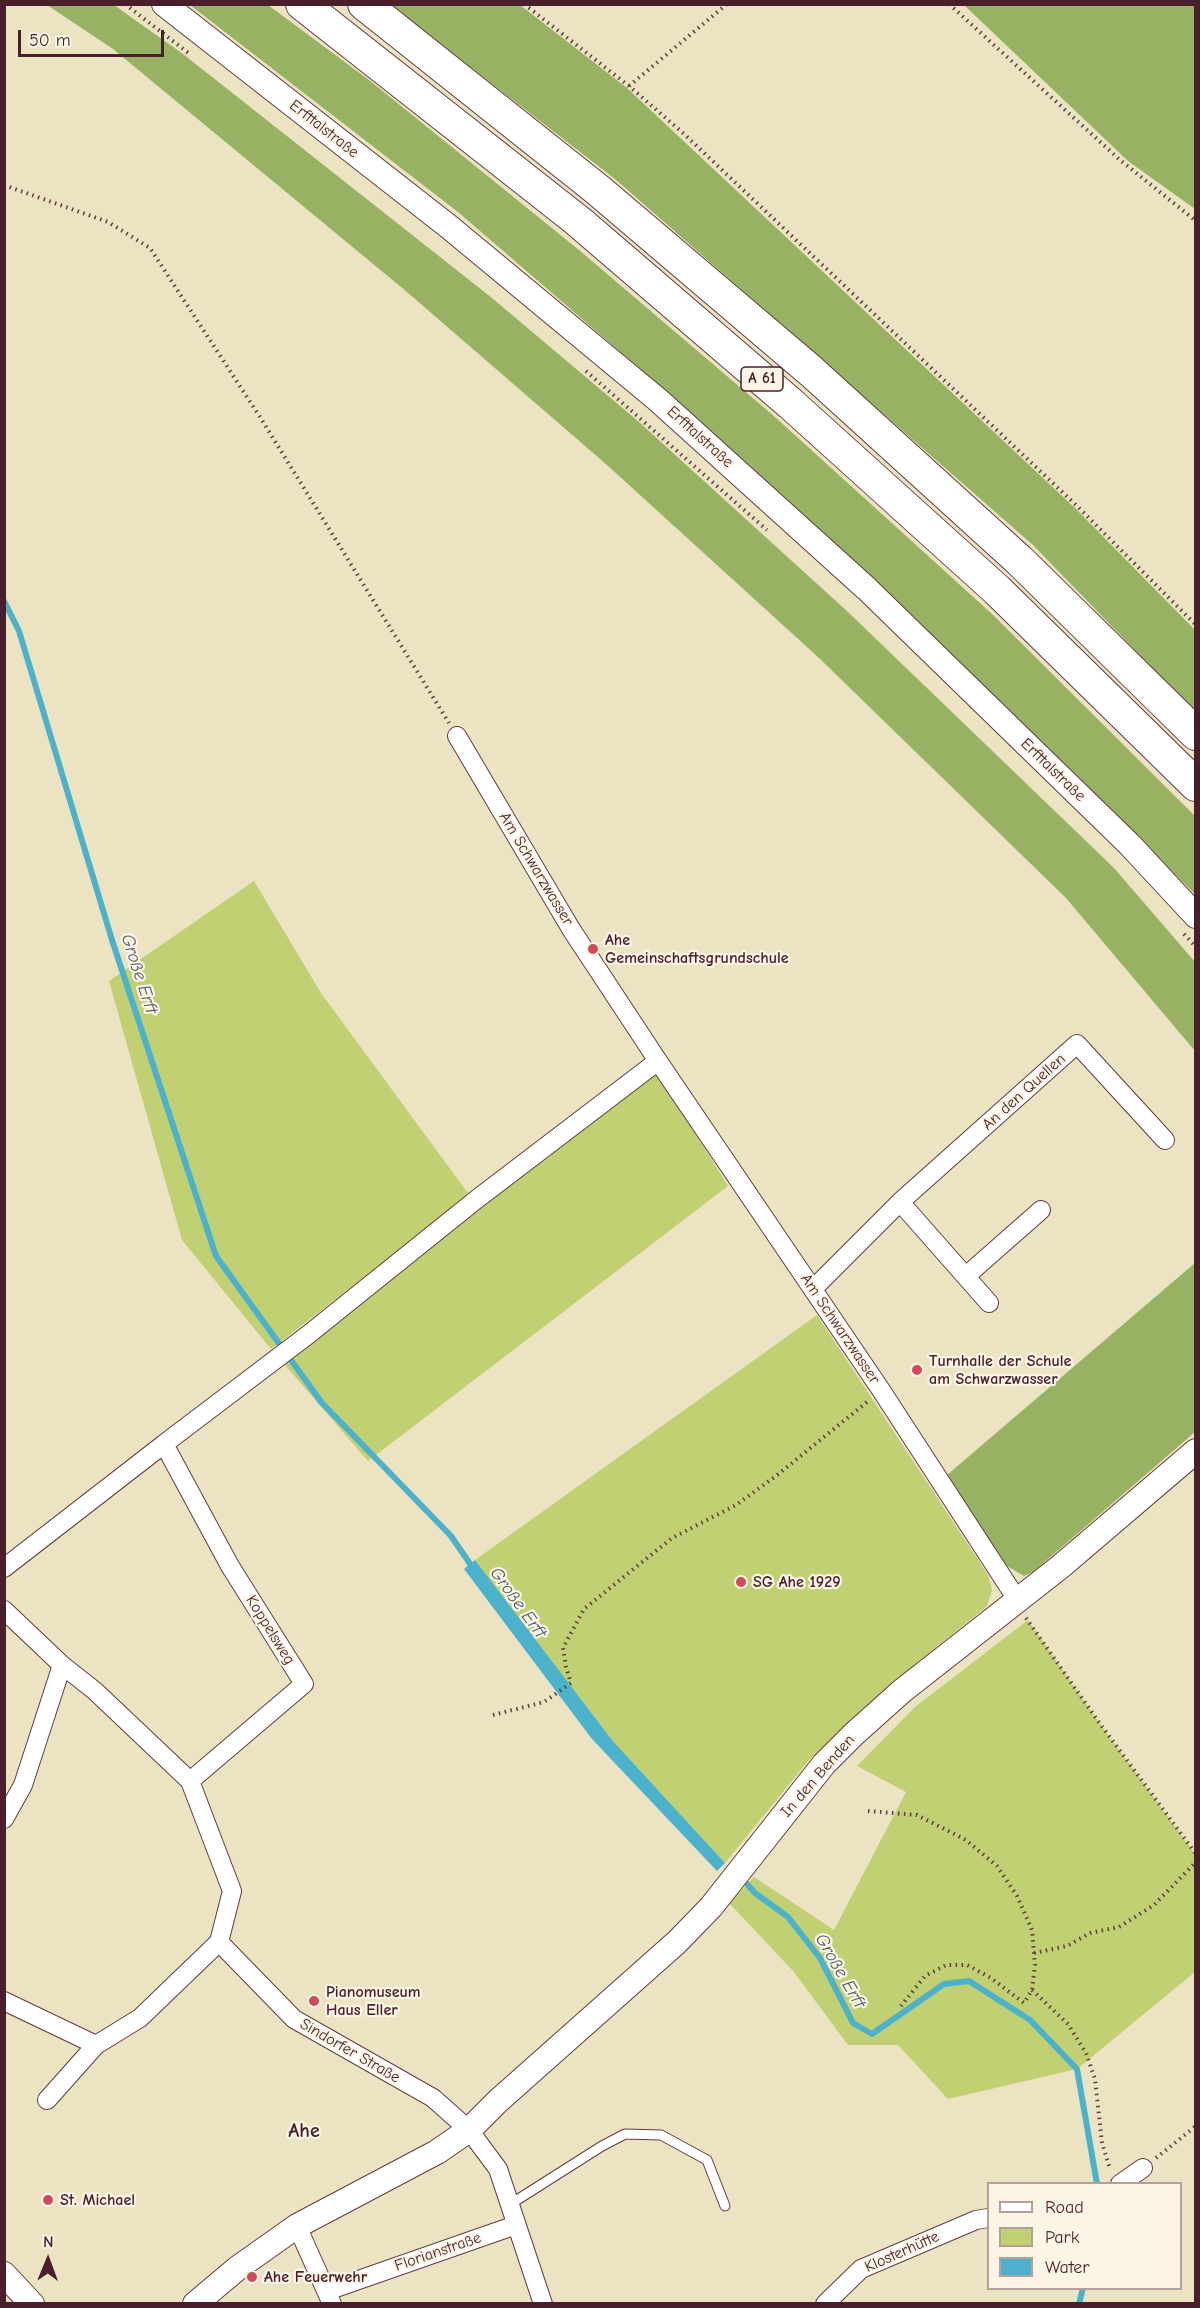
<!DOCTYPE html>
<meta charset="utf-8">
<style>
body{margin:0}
#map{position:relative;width:1200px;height:2308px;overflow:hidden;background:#ebe3c2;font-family:"Comic Neue",sans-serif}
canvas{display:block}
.frame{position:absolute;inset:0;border:6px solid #4a1f2b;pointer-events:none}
.legend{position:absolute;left:987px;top:2182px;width:195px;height:108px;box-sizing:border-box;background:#fcf5e5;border:2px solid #b59f9b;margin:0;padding:8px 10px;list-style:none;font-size:18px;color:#4a1f2b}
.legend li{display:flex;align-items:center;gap:12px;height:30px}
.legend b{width:30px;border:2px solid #b59f9b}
.north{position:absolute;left:18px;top:2230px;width:60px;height:60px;-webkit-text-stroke:4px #fcf5e5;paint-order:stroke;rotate:1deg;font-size:16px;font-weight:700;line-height:24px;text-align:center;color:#4a1f2b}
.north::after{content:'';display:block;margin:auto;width:21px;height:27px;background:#4a1f2b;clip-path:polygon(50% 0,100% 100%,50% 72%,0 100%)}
.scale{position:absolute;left:18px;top:30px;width:146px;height:27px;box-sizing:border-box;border:3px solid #4a1f2b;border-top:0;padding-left:8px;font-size:18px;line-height:21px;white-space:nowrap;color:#4a1f2b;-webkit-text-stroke:4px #fcf5e5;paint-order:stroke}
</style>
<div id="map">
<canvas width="1200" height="2308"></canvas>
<div class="frame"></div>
<ul class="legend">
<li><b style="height:8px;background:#fff"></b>Road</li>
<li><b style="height:16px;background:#c0d072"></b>Park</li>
<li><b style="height:16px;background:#4cb2cb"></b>Water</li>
</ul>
<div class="north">N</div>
<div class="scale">50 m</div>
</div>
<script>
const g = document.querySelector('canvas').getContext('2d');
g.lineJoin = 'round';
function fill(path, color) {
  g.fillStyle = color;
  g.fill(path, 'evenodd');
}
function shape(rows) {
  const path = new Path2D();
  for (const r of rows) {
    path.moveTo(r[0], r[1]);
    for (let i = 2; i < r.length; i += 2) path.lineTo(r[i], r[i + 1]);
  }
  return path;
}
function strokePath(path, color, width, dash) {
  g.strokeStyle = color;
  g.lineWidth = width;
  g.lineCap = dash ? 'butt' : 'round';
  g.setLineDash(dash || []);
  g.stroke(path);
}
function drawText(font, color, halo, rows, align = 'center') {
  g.font = font + ' "Comic Neue",sans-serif';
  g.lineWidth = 4.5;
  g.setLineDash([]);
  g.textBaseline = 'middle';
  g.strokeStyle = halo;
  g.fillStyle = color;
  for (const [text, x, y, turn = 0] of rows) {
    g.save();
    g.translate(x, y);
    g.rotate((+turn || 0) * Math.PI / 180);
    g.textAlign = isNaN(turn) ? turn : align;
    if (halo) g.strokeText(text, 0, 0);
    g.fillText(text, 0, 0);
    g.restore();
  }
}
fill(shape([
 [254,881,321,993,470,1196,271,1349,182,1240,109,981],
 [655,1068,728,1186,368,1461,284,1364],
 [817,1315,988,1575,992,1590,987,1606,890,1685,809,1760,725,1863,612,1740,475,1560],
 [1028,1620,1098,1721,1195,1854,1195,1972,1077,2069,948,2099,898,2045,848,2045,794,1972,729,1903,754,1877,834,1930,906,1792,857,1766,915,1707]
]), '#c0d072');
fill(shape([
 [47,5,114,5,183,54,492,298,639,422,848,612,1114,868,1195,962,1195,1051,1066,898,818,657,607,465,407,292,113,49],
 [190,5,268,5,369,80,579,250,775,417,992,614,1195,816,1195,894,874,579,668,393,458,212],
 [390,5,520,5,627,88,1076,509,1195,630,1195,712,1033,545,615,179],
 [964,5,1195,5,1195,209,1128,161],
 [1195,1263,1195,1432,1033,1572,1024,1576,1002,1563,947,1475]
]), '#98b264');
fill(shape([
 [475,1560,612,1740,725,1863,717,1871,592,1739,464,1569]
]), '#4cb2cb');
strokePath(shape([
 [4,601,19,631,112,940,216,1256,322,1403,451,1536,475,1571],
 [747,1884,755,1893,788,1917,820,1958,853,2023,872,2034,944,1984,969,1981,1030,2020,1077,2069,1097,2184],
 [1079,2304,1083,2288]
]), '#4cb2cb', 6);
const lane = shape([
 [509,2205,602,2146,625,2134,661,2135,707,2160,725,2206]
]);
const street = shape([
 [457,736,571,929,658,1061,881,1390,1018,1601],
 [900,1202,989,1303],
 [966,1276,1041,1210],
 [813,1289,900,1202,1077,1044,1165,1140],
 [4,1568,164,1444],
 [4,1610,62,1665],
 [4,1819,23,1785,62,1665,95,1691,190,1781],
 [219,1942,232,1891,190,1781,304,1684,230,1566,164,1444,309,1334,477,1199,658,1061],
 [4,2001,96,2045],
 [47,2100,96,2045,140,2018,219,1942,294,2019,433,2098,469,2130,498,2169,543,2304],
 [1120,2184,1143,2168],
 [297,2226,332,2304],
 [327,2291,516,2225],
 [825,2304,861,2269,976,2220,988,2218]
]);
const secondary = shape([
 [164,4,448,226,658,400,867,589,1130,845,1196,916],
 [4,2274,32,2304],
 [195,2304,239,2267,297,2226,437,2152,469,2130,498,2101,677,1942,711,1907,824,1764,854,1734,902,1691,1060,1567,1196,1451]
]);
const highway = shape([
 [302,4,578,221,791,404,997,590,1196,785],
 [364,4,598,190,812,372,1020,561,1196,734]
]);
strokePath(lane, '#623c42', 11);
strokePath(street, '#623c42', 20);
strokePath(secondary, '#623c42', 26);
strokePath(highway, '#623c42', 34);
strokePath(shape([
 [125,4,191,55],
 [524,4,629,86,683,133,1077,506,1196,625],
 [949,4,1120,160,1196,221],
 [629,86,727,4],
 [4,185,108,222,150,248,260,417,449,723],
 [586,371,767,530],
 [1184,934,1196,947],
 [1026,1618,1098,1721,1196,1854],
 [493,1715,544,1702,571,1683,566,1667,563,1648,584,1609,672,1538,736,1505,776,1476,867,1402],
 [868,1811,917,1815,966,1840,997,1866,1017,1896,1032,1930,1035,1965,1032,1990,1024,2003,991,1978,967,1965,946,1965,925,1976,901,2006],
 [1034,1953,1067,1946,1090,1933,1119,1927,1154,1905,1196,1862],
 [1032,1990,1068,2024,1086,2053,1095,2079,1102,2143,1110,2169],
 [1156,2158,1196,2126]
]), '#623c42', 4, [1.5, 4.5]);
strokePath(lane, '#fff', 9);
strokePath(street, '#fff', 18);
strokePath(secondary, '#fff', 24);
strokePath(highway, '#fff', 32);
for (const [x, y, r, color] of [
 [593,949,6,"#d1495b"],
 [917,1370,6,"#d1495b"],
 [741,1582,6,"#d1495b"],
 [314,2001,6,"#d1495b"],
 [48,2200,6,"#d1495b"],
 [252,2277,6,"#d1495b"]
]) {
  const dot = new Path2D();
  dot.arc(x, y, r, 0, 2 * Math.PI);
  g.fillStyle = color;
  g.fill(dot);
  strokePath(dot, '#fcf5e5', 2);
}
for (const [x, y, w] of [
 [762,379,42]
]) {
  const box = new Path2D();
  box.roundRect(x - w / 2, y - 12, w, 24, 4.5);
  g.fillStyle = '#fcf5e5';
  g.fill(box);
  strokePath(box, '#4a1f2b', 1.5);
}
drawText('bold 15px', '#4a1f2b', null, [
 ["A 61",762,379]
]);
drawText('16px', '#4a1f2b', '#fcf5e5', [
 ["Erfttalstraße",324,129,38],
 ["Erfttalstraße",700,437,42],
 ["Erfttalstraße",1053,770,44],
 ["Am Schwarzwasser",536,869,59],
 ["An den Quellen",1024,1092,-42],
 ["Am Schwarzwasser",840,1329,56],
 ["Koppelsweg",270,1630,58],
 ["In den Benden",818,1776,-49],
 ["Sindorfer Straße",350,2051,30],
 ["Florianstraße",438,2252,-19],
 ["Klosterhütte",902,2252,-24]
]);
drawText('bold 16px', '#4a1f2b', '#fcf5e5', [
 ["Ahe",605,940],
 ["Gemeinschaftsgrundschule",605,958],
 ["Turnhalle der Schule",929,1361],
 ["am Schwarzwasser",929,1379],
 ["SG Ahe 1929",753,1582],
 ["Pianomuseum",326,1992],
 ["Haus Eller",326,2010],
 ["St. Michael",60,2200],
 ["Ahe Feuerwehr",264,2277]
], 'left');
drawText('italic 18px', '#4b5a6b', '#fcf5e5', [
 ["Große Erft",139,974,72],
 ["Große Erft",518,1603,54],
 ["Große Erft",840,1971,60]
]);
drawText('bold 20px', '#4a1f2b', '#fcf5e5', [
 ["Ahe",304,2131]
]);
</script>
